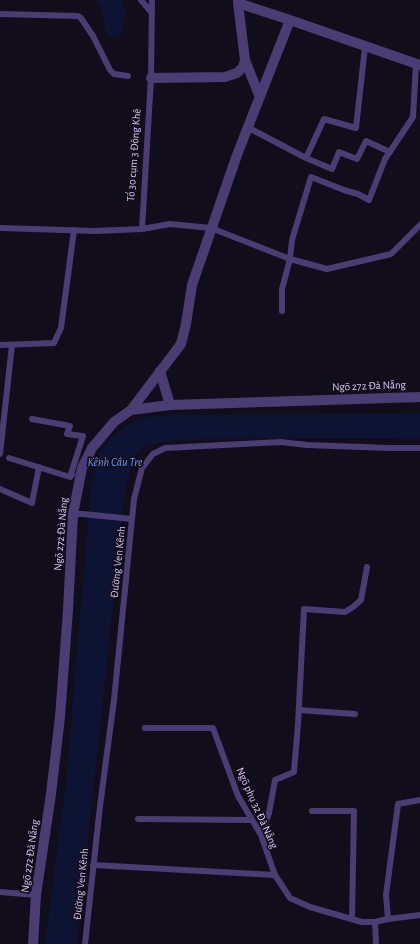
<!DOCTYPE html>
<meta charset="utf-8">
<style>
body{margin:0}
canvas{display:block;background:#120d1a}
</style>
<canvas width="420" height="944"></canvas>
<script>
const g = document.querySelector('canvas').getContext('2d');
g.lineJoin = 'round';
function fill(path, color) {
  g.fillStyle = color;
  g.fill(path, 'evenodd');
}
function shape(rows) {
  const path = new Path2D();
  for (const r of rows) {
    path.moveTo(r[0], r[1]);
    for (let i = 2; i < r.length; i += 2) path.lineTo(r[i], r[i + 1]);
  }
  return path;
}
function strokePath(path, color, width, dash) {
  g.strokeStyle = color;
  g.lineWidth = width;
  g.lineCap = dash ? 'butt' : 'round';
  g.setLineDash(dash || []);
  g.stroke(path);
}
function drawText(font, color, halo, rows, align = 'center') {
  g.font = font + ' "Alegreya Sans",sans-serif';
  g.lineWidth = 3.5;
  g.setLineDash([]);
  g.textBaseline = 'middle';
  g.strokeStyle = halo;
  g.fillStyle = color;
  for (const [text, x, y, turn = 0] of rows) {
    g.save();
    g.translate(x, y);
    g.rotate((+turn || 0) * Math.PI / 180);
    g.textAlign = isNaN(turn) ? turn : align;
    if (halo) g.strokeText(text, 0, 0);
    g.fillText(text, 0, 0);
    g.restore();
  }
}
fill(shape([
 [95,0,122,0,125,10,123,28,120,37,108,37,104,26,103,13,99,2],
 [420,413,420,439,355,438,206,439,166,441,145,446,137,452,132,464,125,490,77,944,45,944,66,784,92,477,99,453,112,436,130,424,147,417,174,415,299,415]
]), '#0d1433');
strokePath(shape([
 [141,0,152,13],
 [0,14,78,16,81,18,93,36,110,70,114,74,128,76],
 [247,127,306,158,324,119,356,128,365,47],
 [306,158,332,169,339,152,357,159,366,141,390,152],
 [0,228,95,231,142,229,170,224,211,228,290,259,327,269,391,254,420,225],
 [142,229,151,78,152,0],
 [282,311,282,289,290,259,292,240,311,177,344,190,358,194,369,200,385,159,413,117,416,64],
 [0,345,54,343,61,328,74,230],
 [32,419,70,426,67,434,83,436,70,477],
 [0,454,12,345],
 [9,458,70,477,72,475],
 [0,489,32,503,39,467],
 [73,514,83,514,132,519],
 [299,710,355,714],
 [145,728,213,728,238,796,261,835,275,875,290,898,310,907,362,922,375,922,376,944],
 [312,811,354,811,352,919],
 [138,819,252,820],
 [261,835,269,813,275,780,294,772,298,724,304,609,345,612,353,607,361,600,367,567],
 [93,865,275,875],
 [0,892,36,895],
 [388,919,386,895,398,804,420,800],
 [375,922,388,919,420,915],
 [85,944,100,806,114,700,134,499,142,468,153,454,165,448,281,442,307,445,389,448,420,448]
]), '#493d74', 6);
strokePath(shape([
 [238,0,238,3,290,20,420,65],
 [245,60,259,95],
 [151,78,225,77,237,73,243,67,245,60,238,3],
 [160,371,170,405],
 [131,410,181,344,186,324,192,285,237,155,290,20],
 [33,944,36,895,51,794,60,717,68,610,73,514,82,468,92,448,114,422,131,410,170,405,420,397]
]), '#493d74', 10);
drawText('11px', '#d9ccf9', '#120d1a', [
 ["Tổ 30 cụm 3 Đông Khê",134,155,-86],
 ["Ngõ 272 Đà Nẵng",369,386,-2],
 ["Ngõ 272 Đà Nẵng",61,534,-85],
 ["Đường Ven Kênh",118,562,-84],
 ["Ngõ phụ 32 Đà Nẵng",257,808,66],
 ["Ngõ 272 Đà Nẵng",30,856,-82],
 ["Đường Ven Kênh",81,884,-84]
]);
drawText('italic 12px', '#6796ec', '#120d1a', [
 ["Kênh Cầu Tre",115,462]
]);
</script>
